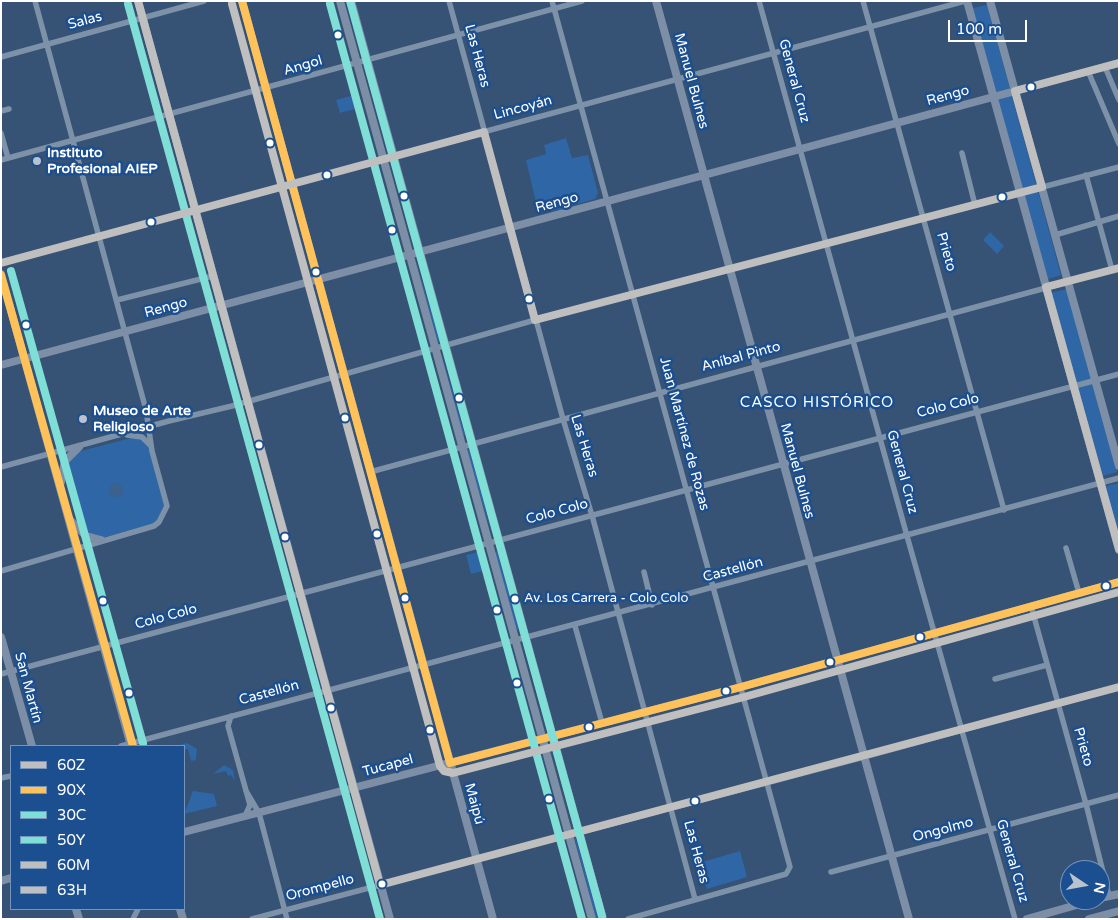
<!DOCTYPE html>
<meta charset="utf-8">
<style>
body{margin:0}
#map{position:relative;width:1120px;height:920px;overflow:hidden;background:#365274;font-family:"Varela Round",sans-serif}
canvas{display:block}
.frame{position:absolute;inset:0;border:2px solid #fff;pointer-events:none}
.legend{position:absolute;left:10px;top:745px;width:175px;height:165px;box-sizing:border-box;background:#1b4f8f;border:1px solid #7695bc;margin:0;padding:6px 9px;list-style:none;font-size:15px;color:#fff}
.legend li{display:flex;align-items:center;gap:10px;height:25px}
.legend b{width:25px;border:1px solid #7695bc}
.north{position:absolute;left:1060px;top:860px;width:50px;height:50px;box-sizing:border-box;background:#1b4f8f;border:1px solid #7695bc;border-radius:50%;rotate:102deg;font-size:14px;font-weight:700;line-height:20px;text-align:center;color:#fff}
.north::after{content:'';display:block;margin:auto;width:18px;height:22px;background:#b9c2ce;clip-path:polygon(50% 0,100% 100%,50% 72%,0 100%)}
.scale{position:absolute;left:948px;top:20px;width:79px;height:22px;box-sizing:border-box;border:2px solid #fff;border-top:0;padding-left:6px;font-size:15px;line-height:18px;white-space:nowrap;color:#fff;-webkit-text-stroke:4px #1b4f8f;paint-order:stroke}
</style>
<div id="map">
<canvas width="1120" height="920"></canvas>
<div class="frame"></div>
<ul class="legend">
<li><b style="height:6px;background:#bfbfbf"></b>60Z</li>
<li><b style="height:6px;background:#ffc25a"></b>90X</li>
<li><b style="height:6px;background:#7fded6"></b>30C</li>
<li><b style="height:6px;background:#7fded6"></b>50Y</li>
<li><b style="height:6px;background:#bfbfbf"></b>60M</li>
<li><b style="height:6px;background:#bfbfbf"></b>63H</li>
</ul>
<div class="north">N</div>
<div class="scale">100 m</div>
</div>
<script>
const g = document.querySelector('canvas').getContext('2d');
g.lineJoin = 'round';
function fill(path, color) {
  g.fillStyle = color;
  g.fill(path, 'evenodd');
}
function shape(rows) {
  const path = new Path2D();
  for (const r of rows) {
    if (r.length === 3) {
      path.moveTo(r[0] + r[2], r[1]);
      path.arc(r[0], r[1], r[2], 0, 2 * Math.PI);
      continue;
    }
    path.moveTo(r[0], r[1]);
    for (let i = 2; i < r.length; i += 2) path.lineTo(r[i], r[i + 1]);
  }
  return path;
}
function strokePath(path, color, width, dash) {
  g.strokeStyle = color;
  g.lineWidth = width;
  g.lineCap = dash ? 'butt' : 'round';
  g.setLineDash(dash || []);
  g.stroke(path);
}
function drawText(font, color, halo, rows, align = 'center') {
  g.font = font + ' "Varela Round",sans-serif';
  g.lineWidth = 5;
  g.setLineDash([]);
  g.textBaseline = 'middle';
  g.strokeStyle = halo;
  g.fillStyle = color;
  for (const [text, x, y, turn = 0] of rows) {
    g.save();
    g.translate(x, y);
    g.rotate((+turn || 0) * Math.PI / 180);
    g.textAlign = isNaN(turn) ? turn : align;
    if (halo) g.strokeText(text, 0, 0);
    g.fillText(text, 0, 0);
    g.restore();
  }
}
fill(shape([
 [987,5,1061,275,1045,280,973,8],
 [358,94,362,107,340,113,336,100],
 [566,138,572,158,588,155,598,193,595,199,551,212,548,204,537,207,526,160,546,154,544,145],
 [990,232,1004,246,997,254,983,240],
 [415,259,440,340,439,342,438,342],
 [1067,289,1117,472,1103,476,1050,293],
 [441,353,465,435,463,436,440,354],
 [131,438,141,439,149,446,165,505,156,522,153,524,102,538,93,538,80,525,65,472,67,462,77,452],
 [467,449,470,451,493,537,472,470],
 [1119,483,1119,537,1105,486],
 [482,551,487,570,471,574,466,555],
 [497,551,519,629,516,630,495,553],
 [18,675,23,686,33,683,35,688,24,692,29,710],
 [187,743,197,749,196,760,191,761,188,749,184,750,181,746,175,746],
 [224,765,233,770,235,781,231,775,228,776,226,771,213,774],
 [193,791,214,794,217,806,184,814],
 [574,836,576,839,599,919,596,919],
 [740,851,747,877,707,889,699,863]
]), '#2f66a5');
fill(shape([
 [116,490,7]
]), '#3b618d');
strokePath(shape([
 [449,1,563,419,593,519,695,899],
 [552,1,790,867,786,874,628,919],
 [759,1,907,536,1015,919],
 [863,1,1004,510],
 [1,57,204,1],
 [1105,67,1119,100],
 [1088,71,1119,144],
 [1,111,9,109],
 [1,133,8,158],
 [962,153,975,205],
 [1,160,582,1],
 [1086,175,1112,270],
 [1055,235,1119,216],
 [1,263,965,1],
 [117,300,213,276],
 [127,435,142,437,151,446],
 [1,467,169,421,232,406,535,320,1119,167],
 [370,472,1119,268],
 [1066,548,1079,593],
 [1,571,154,526,159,522,167,506,152,451,146,410,35,1],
 [644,572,652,605],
 [1031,606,1086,804,1109,896],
 [575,626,602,723],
 [1,674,1119,374],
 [995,679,1047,665],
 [231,716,228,726,250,805,245,816],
 [121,746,1119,478],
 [1,778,11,776],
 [246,791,259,813,287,919],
 [831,872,1119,795],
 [133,919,138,909],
 [252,919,864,757,1119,687]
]), '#7d92a8', 5.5);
strokePath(shape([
 [138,1,390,919],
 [242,1,493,919],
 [340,1,592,919],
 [351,1,603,919],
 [656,1,909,919],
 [967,1,1119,550],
 [990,1,1119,466],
 [1,274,131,746],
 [1,365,1119,63],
 [61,482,65,461,79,447],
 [70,520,86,536,101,540],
 [1,637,32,746],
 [184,832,737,688,1119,582],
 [1,881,11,878],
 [1100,898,1119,894],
 [76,909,79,919],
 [180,909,183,919],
 [1027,919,1094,900],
 [1089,919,1119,911]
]), '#7d8ea7', 8);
strokePath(shape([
 [138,1,380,885,1119,687],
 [1119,268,1046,287,1119,549]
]), '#bfbfbf', 8);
strokePath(shape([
 [242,1,450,763,741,687,1119,582],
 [1,275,133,746]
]), '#ffc25a', 8);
strokePath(shape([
 [128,4,380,919],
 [330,4,582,919]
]), '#7fded6', 8);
strokePath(shape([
 [350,1,602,916],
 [11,271,143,743]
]), '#7fded6', 8);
strokePath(shape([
 [232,4,440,766,444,771,453,773,744,697,1119,592]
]), '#bfbfbf', 8);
strokePath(shape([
 [1,263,484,132,535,320,1042,187,1015,91,1119,63]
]), '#bfbfbf', 8);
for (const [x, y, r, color] of [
 [338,35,4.5,"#fff"],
 [1031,87,4.5,"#fff"],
 [270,143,4.5,"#fff"],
 [37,161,5,"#b9c2ce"],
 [327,175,4.5,"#fff"],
 [404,196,4.5,"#fff"],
 [1002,197,4.5,"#fff"],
 [151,222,4.5,"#fff"],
 [392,230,4.5,"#fff"],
 [316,272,4.5,"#fff"],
 [529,299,4.5,"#fff"],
 [26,325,4.5,"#fff"],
 [459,398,4.5,"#fff"],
 [345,418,4.5,"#fff"],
 [83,419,5,"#b9c2ce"],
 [259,445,4.5,"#fff"],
 [377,534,4.5,"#fff"],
 [285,537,4.5,"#fff"],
 [1106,586,4.5,"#fff"],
 [405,598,4.5,"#fff"],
 [515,599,4.5,"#fff"],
 [103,601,4.5,"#fff"],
 [497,610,4.5,"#fff"],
 [920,637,4.5,"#fff"],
 [830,662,4.5,"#fff"],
 [517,683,4.5,"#fff"],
 [726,691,4.5,"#fff"],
 [129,693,4.5,"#fff"],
 [331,708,4.5,"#fff"],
 [589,727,4.5,"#fff"],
 [430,730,4.5,"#fff"],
 [549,799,4.5,"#fff"],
 [695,801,4.5,"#fff"],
 [382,884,4.5,"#fff"]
]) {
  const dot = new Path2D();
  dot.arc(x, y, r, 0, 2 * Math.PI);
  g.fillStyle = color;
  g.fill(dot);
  strokePath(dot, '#1b4f8f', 2);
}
drawText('13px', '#fff', '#1b4f8f', [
 ["Av. Los Carrera - Colo Colo",524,599]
], 'left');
drawText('14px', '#fff', '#1b4f8f', [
 ["Salas",85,21,-15],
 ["Las Heras",477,56,75],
 ["Angol",303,66,-16],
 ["Manuel Bulnes",691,81,75],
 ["General Cruz",794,81,75],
 ["Rengo",948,96,-15],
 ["Lincoyán",523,108,-15],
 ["Rengo",557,203,-15],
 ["Prieto",946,252,74],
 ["Rengo",166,308,-15],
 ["Aníbal Pinto",741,357,-15],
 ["Colo Colo",948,406,-14],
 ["Juan Martínez de Rozas",684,434,75],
 ["Las Heras",584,446,73],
 ["Manuel Bulnes",797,471,75],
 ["General Cruz",902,472,75],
 ["Colo Colo",557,512,-15],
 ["Castellón",733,570,-15],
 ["Colo Colo",166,617,-15],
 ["San Martín",28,688,75],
 ["Castellón",269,693,-15],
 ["Prieto",1083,747,74],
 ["Tucapel",388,766,-15],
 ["Maipú",474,804,75],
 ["Ongolmo",943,830,-15],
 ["Las Heras",696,852,75],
 ["General Cruz",1012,861,74],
 ["Orompello",320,888,-15]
]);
drawText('bold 14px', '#fff', '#1b4f8f', [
 ["Instituto",47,153],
 ["Profesional AIEP",47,169],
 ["Museo de Arte",93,411],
 ["Religioso",93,427]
], 'left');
g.letterSpacing = '1px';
drawText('15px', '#fff', '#1b4f8f', [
 ["CASCO HISTÓRICO",817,403]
]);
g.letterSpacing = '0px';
</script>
